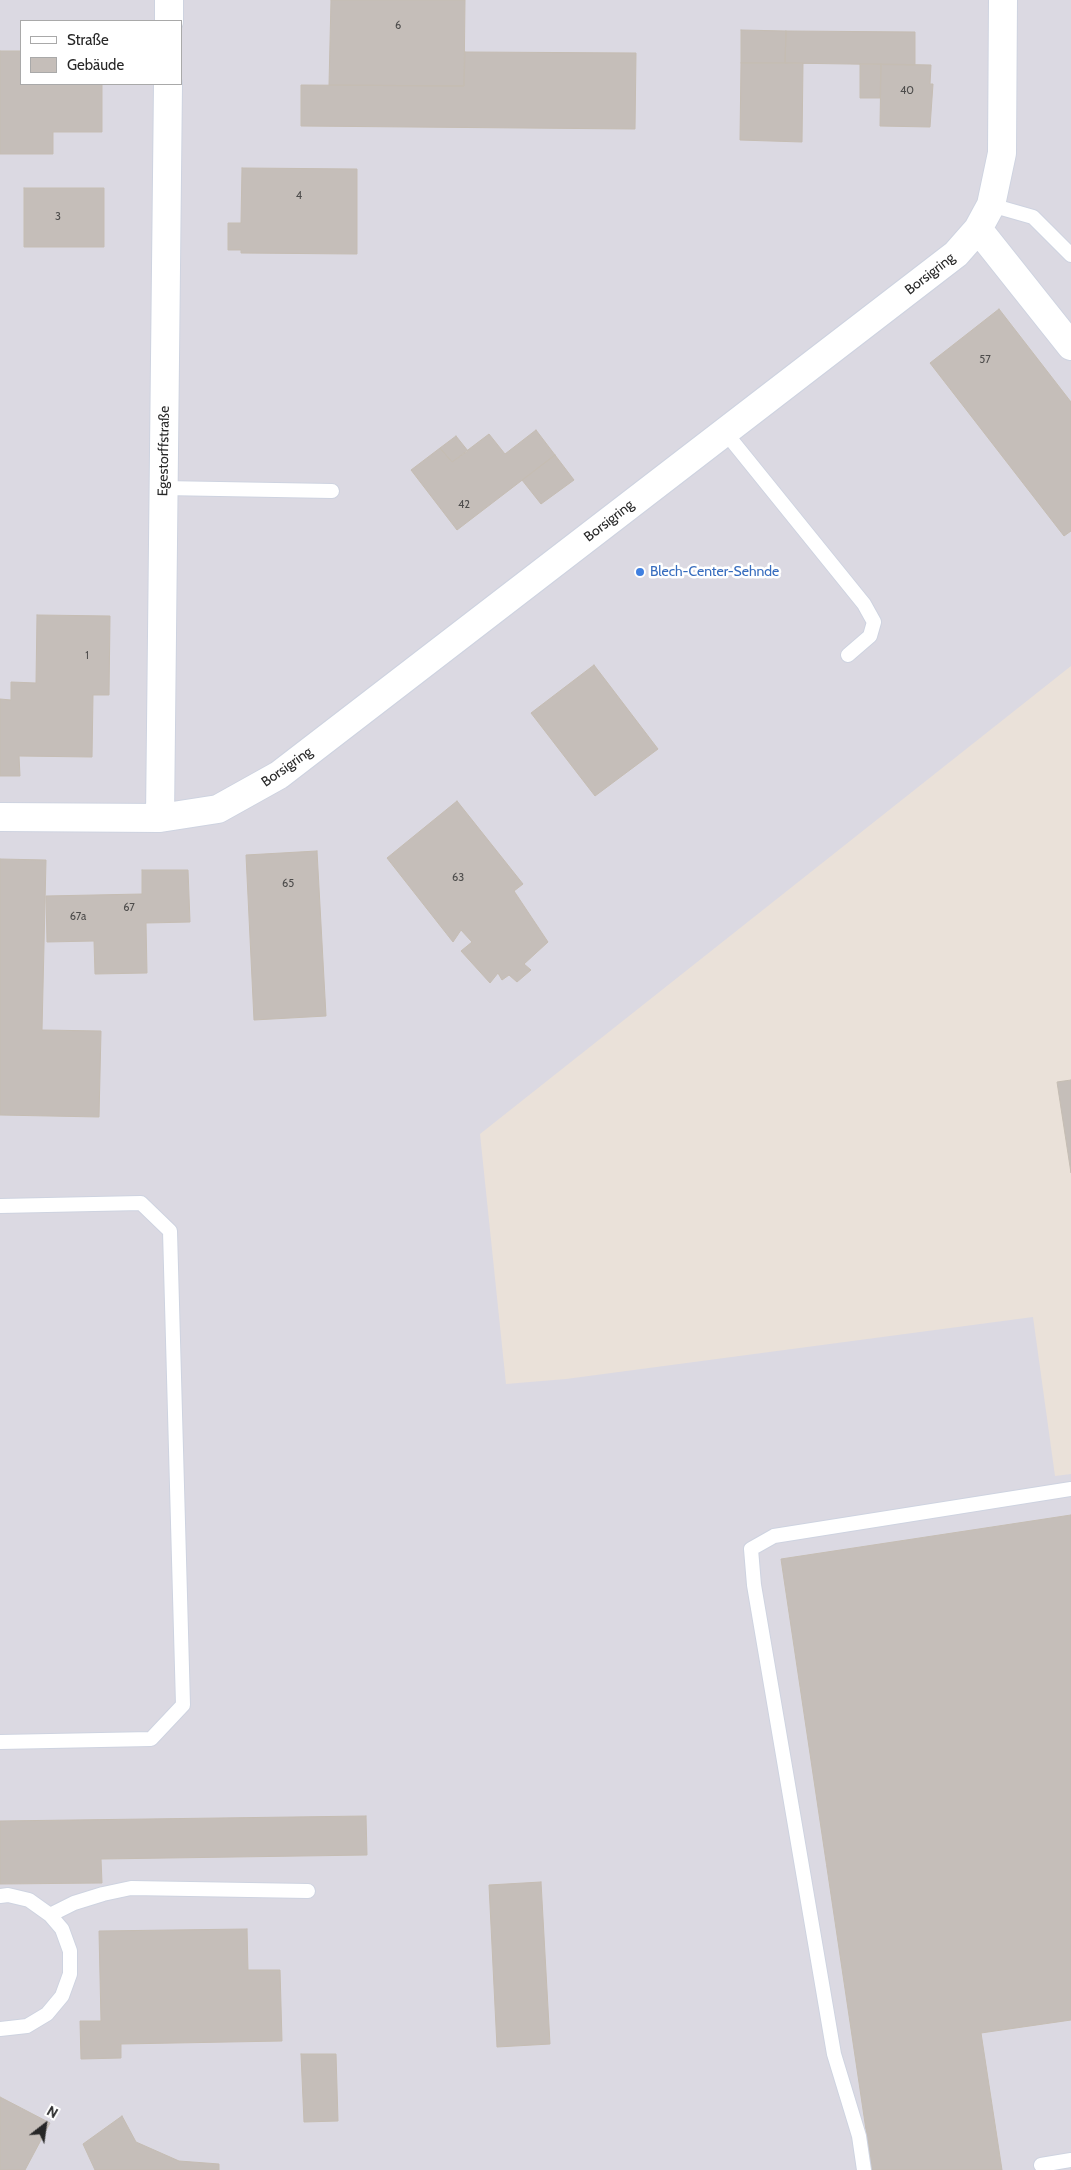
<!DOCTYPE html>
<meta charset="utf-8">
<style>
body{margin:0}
#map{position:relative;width:1071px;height:2170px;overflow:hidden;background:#eae1d9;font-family:Cabin,sans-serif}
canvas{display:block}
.legend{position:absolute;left:20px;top:20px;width:162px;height:65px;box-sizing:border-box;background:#fff;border:1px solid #a9a9a9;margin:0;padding:6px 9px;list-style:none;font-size:15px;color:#272727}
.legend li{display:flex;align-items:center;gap:10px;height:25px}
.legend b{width:25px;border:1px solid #a9a9a9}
.north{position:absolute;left:20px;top:2100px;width:50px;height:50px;-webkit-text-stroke:4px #fff;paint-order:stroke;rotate:30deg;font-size:14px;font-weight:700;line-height:20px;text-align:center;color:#272727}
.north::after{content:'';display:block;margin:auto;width:18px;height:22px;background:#272727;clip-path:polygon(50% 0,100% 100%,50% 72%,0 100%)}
</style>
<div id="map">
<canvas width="1071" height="2170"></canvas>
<ul class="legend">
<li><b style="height:6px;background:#fff"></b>Straße</li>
<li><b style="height:14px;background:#c5beb9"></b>Gebäude</li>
</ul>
<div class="north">N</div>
</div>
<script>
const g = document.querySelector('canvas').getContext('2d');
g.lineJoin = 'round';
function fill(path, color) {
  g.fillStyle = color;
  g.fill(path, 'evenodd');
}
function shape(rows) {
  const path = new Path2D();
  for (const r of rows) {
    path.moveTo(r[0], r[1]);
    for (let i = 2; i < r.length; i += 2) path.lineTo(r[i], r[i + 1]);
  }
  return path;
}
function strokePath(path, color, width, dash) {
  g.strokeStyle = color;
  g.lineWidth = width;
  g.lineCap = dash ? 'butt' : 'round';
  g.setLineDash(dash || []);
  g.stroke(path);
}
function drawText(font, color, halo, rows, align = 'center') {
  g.font = font + ' Cabin,sans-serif';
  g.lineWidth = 5;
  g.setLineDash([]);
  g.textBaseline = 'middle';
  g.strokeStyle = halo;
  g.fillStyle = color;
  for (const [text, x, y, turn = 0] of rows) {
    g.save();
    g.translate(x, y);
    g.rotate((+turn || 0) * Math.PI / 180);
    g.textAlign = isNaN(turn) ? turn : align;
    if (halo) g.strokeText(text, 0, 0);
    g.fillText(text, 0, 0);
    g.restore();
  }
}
fill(shape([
 [0,0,1071,0,1071,666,480,1134,506,1384,566,1379,1033,1317,1055,1476,1071,1474,1071,2170,0,2170],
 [21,21,181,21,181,84,21,84]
]), '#dbd9e2');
const building = shape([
 [331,0,465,0,464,86,329,85,331,0],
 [741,30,786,31,785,63,741,63,741,30],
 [786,31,915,32,915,65,785,63,786,31],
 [0,51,21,51,21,84,102,84,102,132,53,132,53,154,0,154,0,51],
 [465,52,636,53,635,129,301,126,301,85,464,86,465,52],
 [741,63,803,63,802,142,740,140,741,63],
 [860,64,881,64,880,98,860,98,860,64],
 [881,64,931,65,930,84,933,84,930,127,880,126,881,64],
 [242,168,357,169,357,254,241,253,241,250,228,250,228,223,241,223,242,168],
 [24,188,104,188,104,247,24,247,24,188],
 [999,309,1071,402,1071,531,1064,536,930,363,999,309],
 [536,430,555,455,457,530,411,470,440,448,452,462,489,434,505,454,536,430],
 [456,436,468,451,452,462,440,448,456,436],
 [555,455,574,480,541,504,522,480,555,455],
 [37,615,110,616,109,695,93,695,92,757,19,756,20,776,0,776,0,699,11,700,11,682,36,683,37,615],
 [594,665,658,749,595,796,531,713,594,665],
 [457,801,523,884,514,891,548,942,524,964,531,970,517,982,509,975,502,980,498,973,490,983,461,951,472,942,461,930,453,942,387,858,457,801],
 [317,851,326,1016,254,1020,246,855,317,851],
 [0,859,46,860,42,1030,101,1031,99,1117,0,1115,0,859],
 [142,870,188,870,190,922,146,923,147,973,95,974,94,941,47,942,46,896,142,894,142,870],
 [1071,1080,1071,1173,1057,1082,1071,1080],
 [1071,1515,1071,2020,981,2033,1002,2170,872,2170,781,1559,1071,1515],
 [366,1816,367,1855,101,1859,102,1883,0,1884,0,1821,366,1816],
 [541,1882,550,2044,497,2047,489,1885,541,1882],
 [247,1929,248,1970,280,1970,282,2041,121,2044,121,2058,81,2059,80,2021,101,2021,99,1931,247,1929],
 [301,2054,336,2054,338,2121,304,2122,301,2054],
 [0,2097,50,2123,25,2170,0,2170,0,2097],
 [122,2116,136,2142,179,2161,219,2164,219,2170,95,2170,83,2144,122,2116]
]);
fill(building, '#c5beb9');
strokePath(building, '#c5bdb3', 1);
const service = shape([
 [991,205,1033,217,1071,255],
 [725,432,864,604,874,622,870,636,848,655],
 [163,488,332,491],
 [0,1206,141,1203,170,1231,183,1705,151,1739,0,1742],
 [0,1896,8,1895,29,1900,50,1915,62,1929,70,1951,70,1974,62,1996,47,2014,27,2026,0,2029],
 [50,1915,74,1903,103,1894,131,1888,308,1891],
 [1041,2165,1071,2160],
 [864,2170,859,2136,834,2054,754,1585,751,1549,774,1536,1071,1489]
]);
const minor = shape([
 [169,21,169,0],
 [978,229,1071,346],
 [0,817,160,818,218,809,279,775,956,254,978,229,991,205,1002,153,1003,0],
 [160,818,168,84]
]);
strokePath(service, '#ced3e0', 16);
strokePath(minor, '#ced3e0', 30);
strokePath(service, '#fff', 14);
strokePath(minor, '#fff', 28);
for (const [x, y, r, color] of [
 [640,572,5,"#3f7fe0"]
]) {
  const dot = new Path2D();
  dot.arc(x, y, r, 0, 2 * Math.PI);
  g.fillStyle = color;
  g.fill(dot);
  strokePath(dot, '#fff', 2);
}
drawText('11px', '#4e4d4c', null, [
 ["6",398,26],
 ["40",907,91],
 ["4",299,196],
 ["3",58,217],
 ["57",985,360],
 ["42",464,505],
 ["1",87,656],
 ["63",458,878],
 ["65",288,884],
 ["67",129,908],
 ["67a",78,917]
]);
drawText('14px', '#272727', '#fff', [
 ["Borsigring",930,274,-38],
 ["Egestorffstraße",164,451,-89],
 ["Borsigring",609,521,-38],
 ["Borsigring",287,767,-35]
]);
drawText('14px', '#366cbe', '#fff', [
 ["Blech-Center-Sehnde",650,572]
], 'left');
</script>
